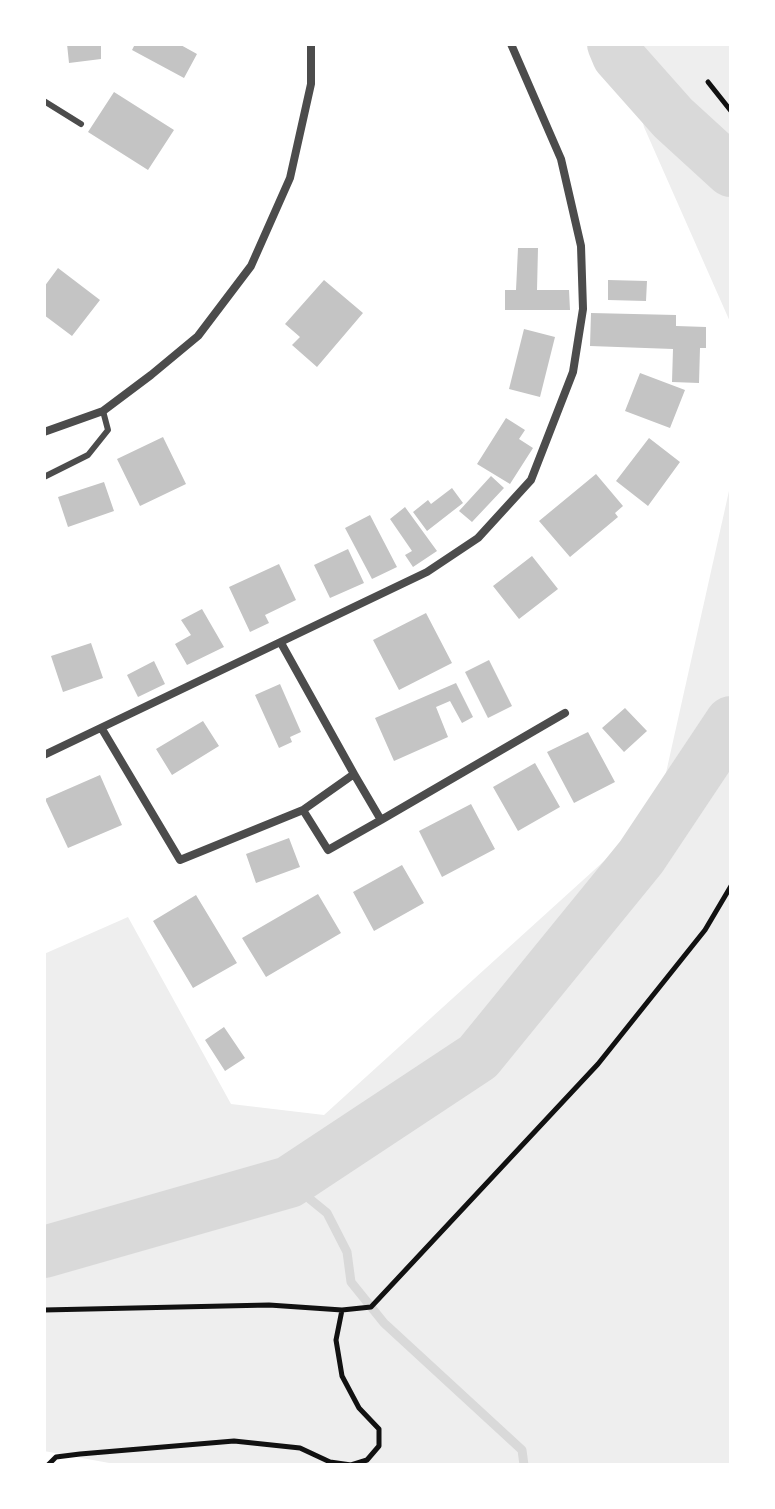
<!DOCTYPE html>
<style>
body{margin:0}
#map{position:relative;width:775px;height:1509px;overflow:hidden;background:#fff;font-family:Poppins,sans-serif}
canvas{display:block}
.frame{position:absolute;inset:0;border:46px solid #fff;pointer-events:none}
</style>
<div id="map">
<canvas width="775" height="1509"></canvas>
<div class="frame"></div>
</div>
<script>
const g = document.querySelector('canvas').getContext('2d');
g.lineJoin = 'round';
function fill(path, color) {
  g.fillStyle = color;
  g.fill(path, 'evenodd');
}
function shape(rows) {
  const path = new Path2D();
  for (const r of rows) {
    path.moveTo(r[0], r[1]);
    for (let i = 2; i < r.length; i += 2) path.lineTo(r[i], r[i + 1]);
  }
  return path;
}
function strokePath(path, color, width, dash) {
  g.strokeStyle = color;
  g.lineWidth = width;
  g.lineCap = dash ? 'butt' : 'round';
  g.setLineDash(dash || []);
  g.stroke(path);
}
fill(shape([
 [622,44,731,44,731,324,644,127],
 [731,482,731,1465,120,1465,44,1451,44,954,128,917,231,1104,324,1115,657,813]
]), '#eee');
strokePath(shape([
 [289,1182,327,1213,347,1252,351,1282,384,1323,522,1450,524,1465]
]), '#d9d9d9', 9);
strokePath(shape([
 [613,44,618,56,673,118,731,171],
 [44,1252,289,1182,478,1057,641,857,731,722]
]), '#d9d9d9', 52);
fill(shape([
 [67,44,101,44,101,59,69,63],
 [135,44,179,44,197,54,184,78,132,50],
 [114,92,174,130,148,170,88,132],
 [518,248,538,248,537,290,569,290,570,310,505,310,505,290,516,290],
 [58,268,100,300,72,336,44,315,44,287],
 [324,280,363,313,317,367,292,345,300,337,285,324],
 [608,280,647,281,646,301,608,300],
 [591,313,676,315,676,326,706,327,706,348,700,348,699,383,672,382,673,349,590,346],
 [524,329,555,337,540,397,509,389],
 [640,373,685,390,670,428,625,411],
 [506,418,525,430,519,439,533,448,510,484,477,464],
 [163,437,186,484,140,506,117,459],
 [649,438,680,462,648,506,616,481],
 [596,474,623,506,615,513,618,517,570,557,539,521],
 [491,476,504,488,472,522,459,511],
 [104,482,114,511,68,527,58,497],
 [452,488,463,503,427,531,413,512,428,500,431,504],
 [405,507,437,551,413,567,405,555,412,551,390,519],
 [370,515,397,567,372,579,345,528],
 [348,549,364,583,330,598,314,565],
 [532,556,558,589,519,619,493,586],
 [279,564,296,600,265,615,269,623,250,632,229,587],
 [202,609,224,647,187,665,175,644,191,635,181,620],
 [426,613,452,663,399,690,373,640],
 [91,643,103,678,63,692,51,656],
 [489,660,512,706,488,718,465,672],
 [154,661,165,684,138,697,127,675],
 [456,683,473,717,462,723,450,701,436,707,448,737,394,761,375,718],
 [280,684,301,732,290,737,292,742,279,748,255,695],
 [625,708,647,731,624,752,602,728],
 [203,721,219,746,172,775,156,749],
 [588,732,615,782,574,803,547,752],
 [535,763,560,807,518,831,493,787],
 [100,775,122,825,68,848,45,799],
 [471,804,495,849,442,877,419,831],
 [289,838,300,867,256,883,246,854],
 [402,865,424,903,374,931,353,892],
 [318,894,341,933,266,977,242,938],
 [196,895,237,963,193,988,153,921],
 [224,1027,245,1058,225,1071,205,1040]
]), '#c4c4c4');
strokePath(shape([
 [708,82,731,111],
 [44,1310,269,1305,342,1310,371,1307,598,1064,705,930,731,886],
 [48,1465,56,1457,80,1454,234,1441,300,1448,330,1462,351,1465,367,1460,379,1446,379,1429,359,1408,342,1376,336,1340,342,1310]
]), '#111', 5);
strokePath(shape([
 [44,101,81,124],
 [44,477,88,455,108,430,103,411]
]), '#4c4c4c', 6);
strokePath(shape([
 [44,432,103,411,151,375,198,336,251,266,290,178,311,84,311,44],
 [102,729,180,860,303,810,354,774,281,643],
 [44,755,427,572,478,538,531,480,573,372,583,309,581,246,561,159,511,44],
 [354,774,381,820,565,713],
 [303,810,328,850,381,820]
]), '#4c4c4c', 8);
</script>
